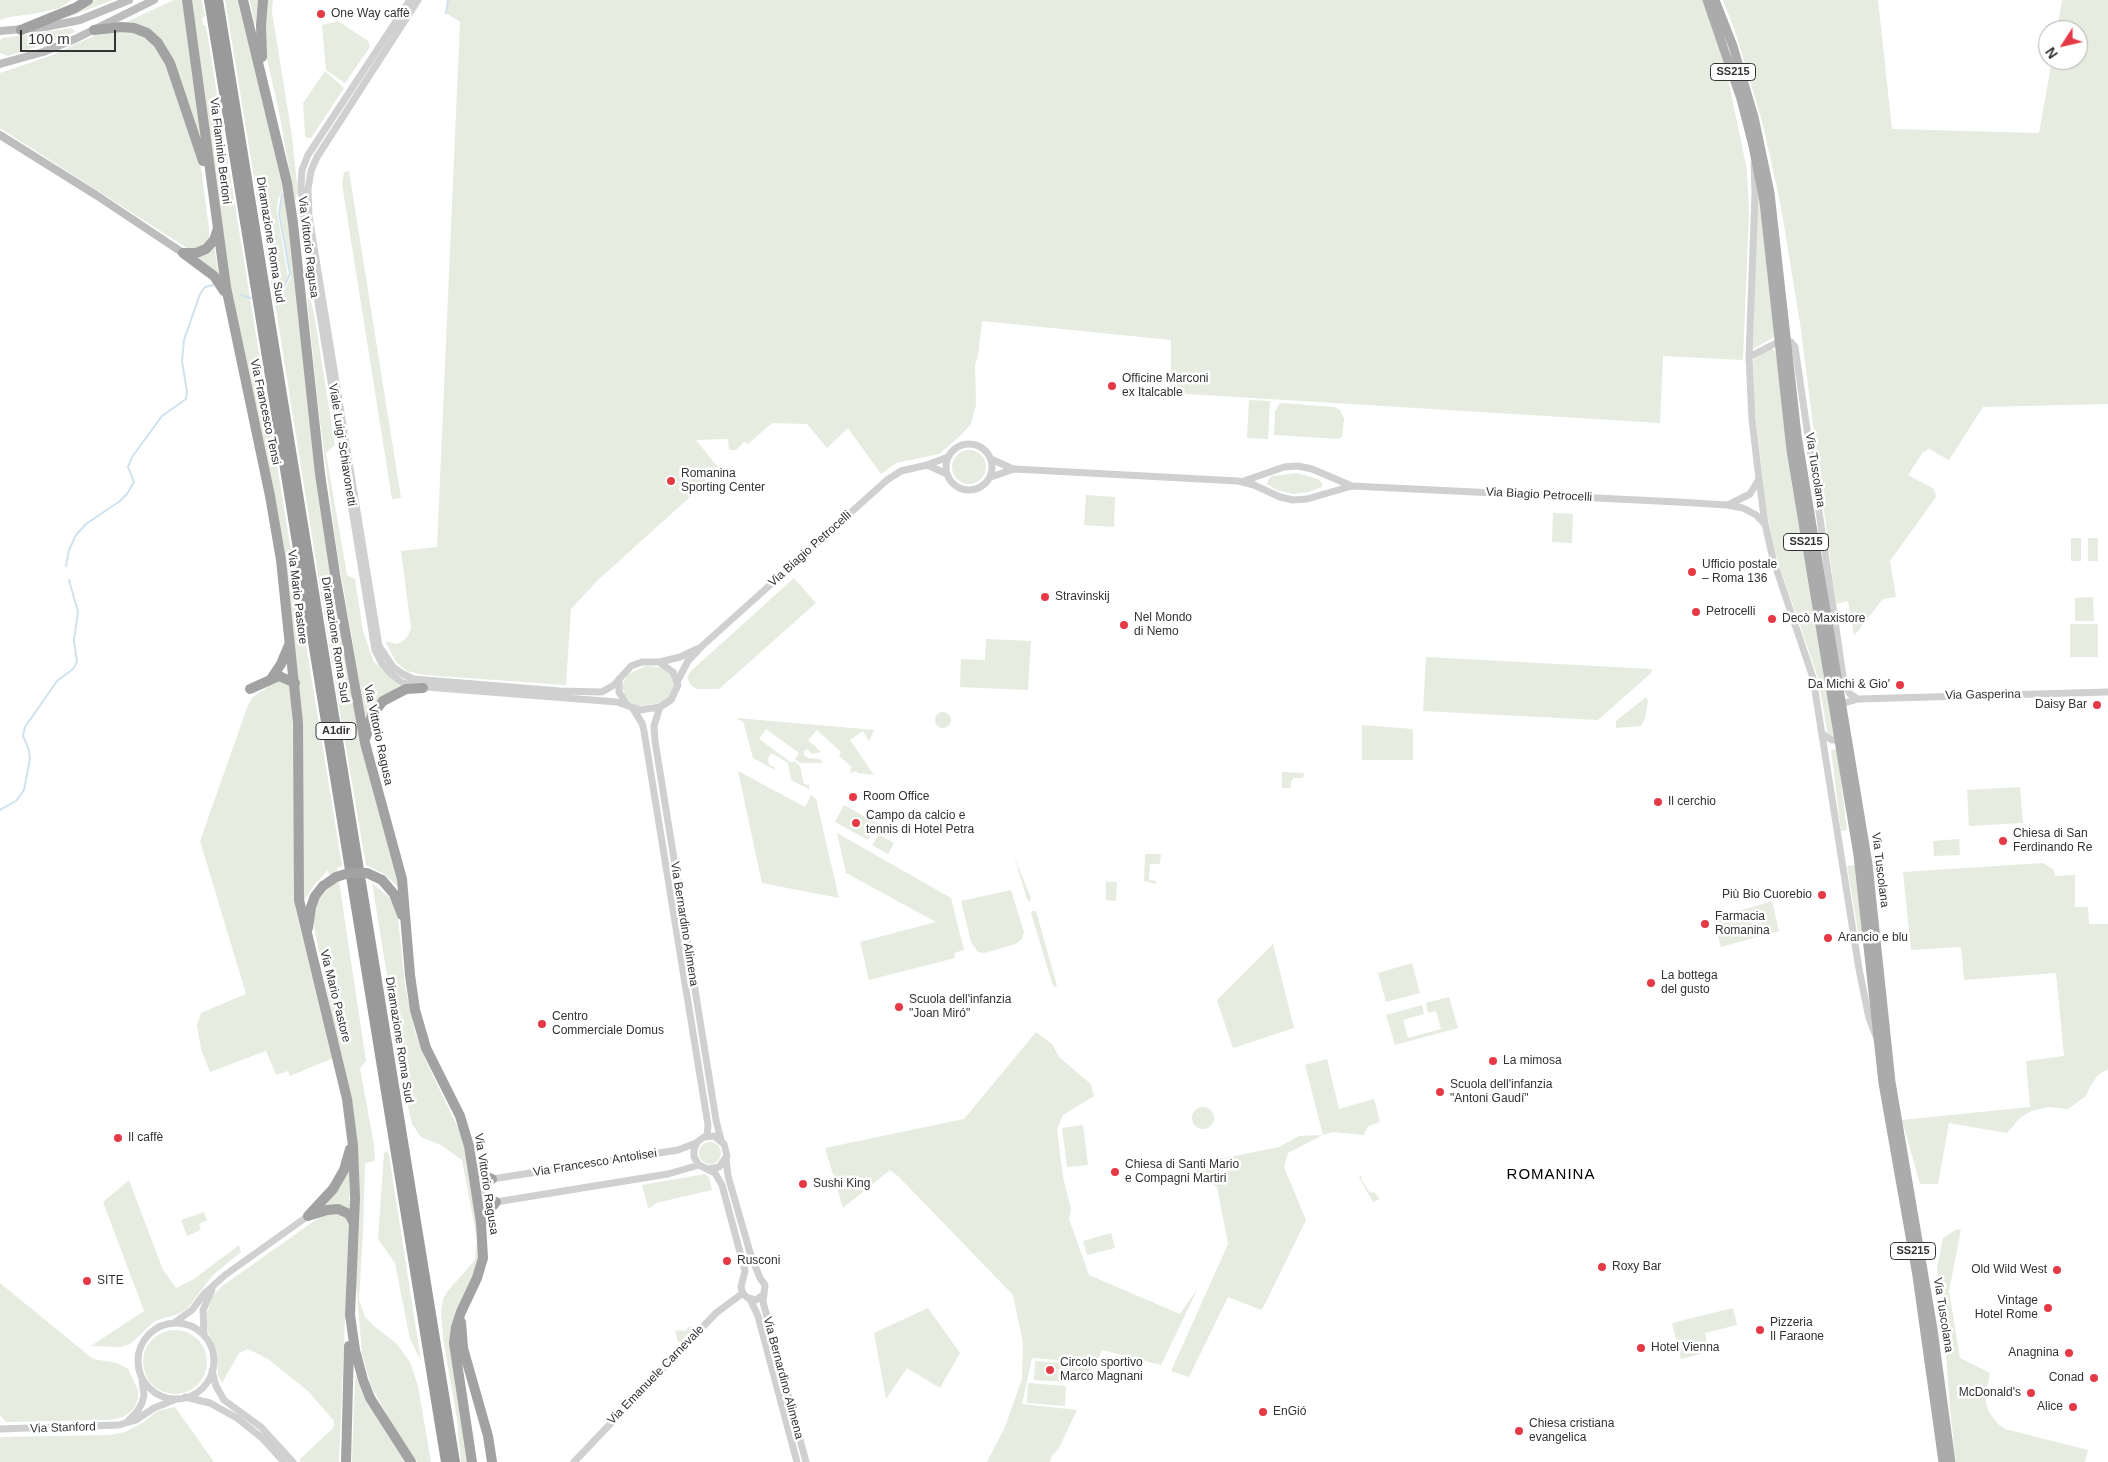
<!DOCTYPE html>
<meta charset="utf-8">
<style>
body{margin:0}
#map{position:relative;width:2108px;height:1462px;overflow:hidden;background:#fff;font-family:Helvetica,sans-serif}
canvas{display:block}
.north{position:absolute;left:2038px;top:20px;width:50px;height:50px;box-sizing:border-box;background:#fff;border:1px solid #adadad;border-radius:50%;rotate:235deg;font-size:14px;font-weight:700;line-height:20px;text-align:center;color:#333}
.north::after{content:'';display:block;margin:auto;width:18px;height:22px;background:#e63946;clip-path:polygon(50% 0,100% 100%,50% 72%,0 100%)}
.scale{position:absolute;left:20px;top:30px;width:96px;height:22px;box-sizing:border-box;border:2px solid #333;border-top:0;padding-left:6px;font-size:15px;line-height:18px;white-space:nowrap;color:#333;-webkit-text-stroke:4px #fff;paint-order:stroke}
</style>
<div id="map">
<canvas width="2108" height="1462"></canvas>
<div class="north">N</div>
<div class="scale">100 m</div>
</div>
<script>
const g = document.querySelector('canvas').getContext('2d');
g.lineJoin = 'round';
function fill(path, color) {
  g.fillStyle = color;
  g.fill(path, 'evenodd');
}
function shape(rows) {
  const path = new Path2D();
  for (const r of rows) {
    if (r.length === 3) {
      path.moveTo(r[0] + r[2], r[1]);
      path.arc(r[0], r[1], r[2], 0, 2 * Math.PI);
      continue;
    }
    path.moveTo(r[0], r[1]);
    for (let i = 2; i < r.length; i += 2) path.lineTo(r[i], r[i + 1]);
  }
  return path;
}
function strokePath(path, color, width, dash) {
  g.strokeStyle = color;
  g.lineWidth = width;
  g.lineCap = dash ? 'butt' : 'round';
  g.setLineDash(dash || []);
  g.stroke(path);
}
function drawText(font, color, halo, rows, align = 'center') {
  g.font = font + ' Helvetica,sans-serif';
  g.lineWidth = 5;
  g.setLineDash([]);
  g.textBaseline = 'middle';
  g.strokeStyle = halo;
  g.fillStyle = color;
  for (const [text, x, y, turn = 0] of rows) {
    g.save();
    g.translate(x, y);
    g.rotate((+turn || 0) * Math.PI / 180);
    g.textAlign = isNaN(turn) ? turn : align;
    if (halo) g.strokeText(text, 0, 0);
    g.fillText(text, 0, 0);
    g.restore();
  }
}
fill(shape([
 [0,0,71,0,60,8,33,14,9,17,0,20],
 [95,0,113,0,68,17,68,16],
 [174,0,182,0,202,143,167,50,124,23],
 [191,0,202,0,205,16,202,18,203,25,206,26,342,866,337,868,366,1061,360,1068,374,1145,375,1161,365,1163,363,1232,359,1300,365,1317,375,1327,396,1343,410,1362,418,1386,431,1462,417,1462,391,1422,371,1386,362,1354,356,1282,358,1212,331,1012,312,916,319,899,332,885,328,870,314,885,304,901,302,877,303,782,298,682,229,279],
 [225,0,240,0,283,189,278,199,277,211,288,277,284,286,273,293],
 [250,0,258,0,255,27,252,11],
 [265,0,273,0,272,12,292,136,298,193,295,201,279,112,265,50],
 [448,0,1703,0,1724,59,1747,170,1749,215,1743,360,1663,356,1660,423,1171,393,1171,340,982,321,978,356,975,364,976,405,971,424,960,436,939,454,896,463,881,474,848,428,827,448,807,424,772,423,748,444,744,442,736,450,729,450,728,439,696,440,720,470,598,580,571,609,566,685,424,675,407,671,396,662,385,641,396,644,402,642,408,636,411,628,401,551,437,547,460,22,446,13],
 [1723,0,1878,0,1892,129,2039,133,2052,60,2078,60,2078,30,2057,30,2062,0,2108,0,2108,404,1983,407,1949,460,1929,449,1923,452,1908,475,1934,489,1936,497,1890,561,1896,597,1883,599,1854,636,1848,601,1836,604,1800,323,1781,207,1763,125,1736,34],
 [338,21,368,41,370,47,345,83,326,70,322,25],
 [72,28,75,32,36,47,8,56,0,53,0,40,3,38],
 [117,31,132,32,145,37,151,42,163,57,201,168,209,229,209,239,206,246,190,250,0,128,0,73,50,56,96,35],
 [325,71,344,88,311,138,307,138,305,136,303,103],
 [349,171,401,498,392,499,342,184,344,172],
 [285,191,315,467,399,888,384,874,366,865,341,719,274,297,284,291,291,277,280,212,281,199],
 [1759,195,1774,337,1753,349,1757,197],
 [214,244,219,278,194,258,205,255],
 [307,298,310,299,314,313,335,445,326,453,347,575,355,579,363,631,374,662,401,688,382,696,366,719,337,551,319,413],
 [1771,348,1776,352,1836,737,1829,735,1827,731,1818,678,1773,547,1765,499,1755,410,1753,361,1755,357],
 [1249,400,1270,401,1268,439,1247,438],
 [1282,403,1334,407,1340,410,1344,419,1342,437,1339,439,1274,435,1275,412,1279,404],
 [969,467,17],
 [1297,473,1318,479,1322,483,1322,487,1309,492,1293,494,1277,490,1267,484,1268,480,1272,476],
 [1086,495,1115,497,1114,527,1084,525],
 [1553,513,1573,514,1572,543,1552,542],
 [2071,538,2081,538,2081,561,2071,561],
 [2088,538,2098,538,2098,561,2088,561],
 [794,578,816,603,719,689,696,689,691,685,687,678,690,672],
 [2093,597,2094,621,2075,621,2075,598],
 [2098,624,2098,657,2070,657,2070,624],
 [986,639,1031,641,1028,690,960,687,961,659,985,660],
 [1426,657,1652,669,1651,673,1598,720,1423,711],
 [646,666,665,668,670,672,675,686,672,694,662,703,638,706,630,703,624,694,622,685,628,674],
 [277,680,291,687,296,809,294,893,296,911,333,1058,290,1076,288,1071,276,1075,266,1051,210,1072,201,1049,197,1025,201,1013,246,994,200,841,248,705,252,698],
 [1646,697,1648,701,1645,718,1641,726,1616,728,1616,721],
 [943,720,8],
 [737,718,874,730,869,741,863,731,850,740,874,775,857,773,857,771,850,773,851,766,839,756,841,752,817,730,808,740,821,752,812,754,807,749,804,751,804,755,808,758,820,759,823,763,800,763,795,759,799,753,766,729,759,739,792,763,794,761,800,766,804,784,809,785,809,789,791,780,788,763,773,754,770,754,768,759,769,764,774,767,775,770,753,758,743,721,738,720],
 [1362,725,1413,729,1413,760,1362,760],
 [1837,749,1847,830,1841,831,1831,750],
 [738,771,805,807,811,795,816,799,839,898,762,883],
 [1282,772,1304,773,1303,778,1293,778,1293,780,1291,781,1291,788,1282,788],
 [2020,787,2023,823,1969,826,1967,790],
 [844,805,878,824,868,840,835,822],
 [837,833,951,898,964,950,954,953,955,958,869,980,860,942,936,922,846,873],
 [879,835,894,843,888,854,872,845],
 [1959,839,1960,855,1934,856,1933,841],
 [1145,854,1161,854,1160,864,1150,864,1149,880,1156,881,1156,884,1144,881],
 [1014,856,1031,898,1030,902,1027,899],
 [2043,863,2054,870,2055,876,2075,875,2075,907,2088,907,2089,924,2108,924,2108,1069,2098,1075,2091,1085,2086,1096,2068,1109,2048,1107,2031,1111,2020,1118,2007,1133,1949,1123,1938,1184,1920,1184,1902,1120,2030,1107,2026,1061,2064,1056,2056,973,1964,980,1961,947,1911,950,1903,872],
 [1856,865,1864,944,1859,937,1848,872,1847,866],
 [1106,880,1108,882,1117,882,1116,901,1106,900],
 [372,883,390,898,398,917,405,985,415,1032,426,1061,464,1140,480,1242,479,1261,455,1317,469,1462,461,1462,457,1419,443,1338,441,1312,443,1299,447,1292,475,1260,477,1239,462,1160,441,1145,421,1137,412,1124,402,1082,387,975],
 [1011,890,1024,932,1022,939,1016,944,984,953,978,952,971,942,961,901],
 [1772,901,1779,931,1721,947,1713,919],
 [1032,911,1036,911,1057,986,1054,987,1052,983,1031,913],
 [1273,944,1294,1028,1233,1048,1217,1000],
 [1412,963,1420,993,1386,1002,1378,973],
 [1449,997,1458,1028,1395,1045,1386,1015,1422,1005,1424,1014,1403,1020,1408,1038,1441,1029,1436,1011,1428,1013,1426,1003],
 [1036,1032,1052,1044,1060,1058,1091,1084,1092,1090,1094,1096,1063,1115,1057,1129,1063,1177,1071,1209,1069,1219,1089,1275,1180,1314,1198,1288,1161,1365,1102,1350,1096,1363,1032,1358,1022,1404,1077,1410,1059,1448,1051,1457,1050,1462,987,1462,1005,1427,1022,1379,1023,1343,1013,1295,899,1177,890,1170,843,1208,825,1148,964,1119],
 [1327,1059,1339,1109,1374,1099,1380,1122,1368,1126,1364,1135,1333,1132,1323,1135,1288,1153,1284,1167,1306,1220,1265,1304,1261,1310,1228,1297,1189,1377,1171,1371,1228,1244,1217,1187,1193,1171,1195,1164,1279,1147,1299,1136,1323,1135,1305,1065],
 [1203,1118,11],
 [1083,1125,1088,1165,1067,1167,1062,1128],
 [710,1153,11],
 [387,1151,389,1155,421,1361,410,1339,395,1263,378,1239,384,1153],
 [348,1171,349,1171,349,1210,324,1206,337,1190],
 [705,1174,709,1177,712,1190,656,1203,652,1207,648,1208,642,1185],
 [1362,1175,1361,1178,1370,1193,1374,1192,1380,1199,1373,1202,1359,1177],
 [129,1180,163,1270,176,1288,194,1279,239,1245,241,1252,213,1275,187,1309,178,1314,155,1321,130,1344,120,1347,91,1346,144,1311,103,1202],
 [204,1212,207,1220,199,1224,201,1230,187,1236,181,1220],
 [333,1213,346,1217,349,1221,339,1462,301,1462,299,1460,333,1428,334,1421,307,1390,268,1359,248,1349,239,1353,222,1383,218,1375,217,1352,208,1332,206,1315,213,1296,221,1287,314,1221,326,1214],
 [1957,1229,1961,1230,1949,1291,1960,1358,1990,1373,1985,1398,1989,1412,1998,1424,2005,1429,2088,1450,2085,1462,1956,1462,1950,1409,1943,1313,1937,1268,1943,1238],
 [1111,1233,1115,1248,1087,1255,1083,1241],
 [0,1283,93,1359,117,1363,128,1369,138,1390,138,1398,134,1409,123,1417,109,1420,6,1422,0,1415],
 [928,1308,960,1353,940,1388,907,1368,886,1399,874,1333],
 [1733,1308,1737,1325,1705,1333,1709,1352,1681,1359,1672,1323],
 [690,1326,695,1331,684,1341,678,1342,675,1331,680,1330,685,1331],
 [175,1362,32],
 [1035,1361,1091,1365,1090,1378,1066,1376,1066,1382,1034,1380],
 [355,1374,366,1402,405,1462,352,1462],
 [1028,1383,1066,1386,1065,1406,1027,1403],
 [175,1407,214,1462,0,1462,0,1437,110,1435,125,1432,139,1425,158,1411]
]), '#e6ecdf');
strokePath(shape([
 [446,13,448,0],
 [274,294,283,289,290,274,279,213,282,194],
 [241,295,251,298],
 [66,566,69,550,76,535,86,524,120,501,127,494,134,482,128,467,132,457,162,416,186,399,187,392,182,361,184,340,200,294,205,287,213,285],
 [0,810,16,801,24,790,30,759,29,750,23,736,25,727,57,681,73,669,77,662,74,640,78,612,69,580]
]), '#cfe2ee', 2);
strokePath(shape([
 [410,0,308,155,302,170,301,185,303,211,375,650,382,664,391,674,401,682,413,686,617,702,640,710,660,707,671,700,678,685,673,672,659,662,642,662,631,666,614,685,602,692,560,691,413,679,403,674,393,667,379,646,309,216,308,189,311,171,317,157,418,0],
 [1754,164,1755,194,1749,357,1752,419,1759,479,1765,524,1773,559,1813,678,1859,969,1869,1018,1876,1036],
 [1749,357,1778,342,1791,342,1795,347,1844,683],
 [969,467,23],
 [991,459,1013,469],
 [927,465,947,474],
 [991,477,1014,469,1238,481,1254,485,1280,497,1293,500,1307,499,1352,486,1678,502,1727,505,1743,508,1756,515,1765,524],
 [1244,481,1284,467,1298,466,1312,469,1352,486],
 [1728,505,1750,494,1759,479],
 [660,662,680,657,697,649],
 [619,679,619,692,627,705],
 [678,680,688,661,701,647,887,480,901,471,927,465,948,457],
 [1843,681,1850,694,1858,699],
 [1841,704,1858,699,2108,692],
 [660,707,654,726,655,741,716,1120,721,1140],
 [633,709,642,723,644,731,708,1125,707,1136],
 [1822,734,1832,740,1842,740],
 [696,1143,678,1150,492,1179,486,1186,485,1192,487,1197,496,1202,668,1174,699,1165],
 [726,1159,728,1176,751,1256,760,1278,765,1285,763,1302,806,1462],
 [707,1169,719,1167,727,1156,724,1144,714,1136,704,1137,697,1142,694,1150,694,1157,699,1165,715,1173,722,1185,745,1271,741,1287,743,1294,748,1298,756,1300,764,1294],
 [750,1299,758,1316,797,1462],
 [174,1323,192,1310,204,1294,225,1275,308,1216],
 [176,1361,38],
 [204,1334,203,1310,212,1290],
 [212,1371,216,1386,224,1400,261,1427,293,1462],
 [185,1397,210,1403,237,1418,262,1438,284,1462],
 [128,1421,137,1412,142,1403,144,1395,142,1380],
 [0,1429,119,1425,136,1420,154,1408,174,1400],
 [574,1462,716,1313,743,1293]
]), '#d0d0d0', 7);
strokePath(shape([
 [0,31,45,27,80,20,129,0],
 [0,64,43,52,75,39,154,0],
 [0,135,96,195,183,253]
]), '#bdbdbd', 8);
strokePath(shape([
 [1707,0,1741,99,1753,146,1764,202,1791,450,1858,855,1883,1083,1917,1276,1943,1462],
 [1715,0,1733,46,1754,117,1770,193,1797,435,1868,864,1891,1082,1933,1329,1951,1462]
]), '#ababab', 9);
strokePath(shape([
 [187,0,226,287,270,496,281,560,298,723,299,900,347,1099,353,1146,355,1198,350,1315,355,1350,363,1380,370,1398,411,1462],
 [243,0,287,183,293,223,320,474,335,574,365,743,402,879,410,975,415,1010,426,1048,460,1116,469,1146,481,1223,483,1258,477,1278,461,1312,456,1327,454,1343,472,1462],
 [21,30,75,8,88,0],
 [94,30,121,27,134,28,147,33,158,43,170,63,203,161],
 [262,57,261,25,263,0],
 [183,253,214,276,224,291],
 [183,253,196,253,206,249,214,240,217,231],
 [271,679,281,664,289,645],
 [250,689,279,676,295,683],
 [366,737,372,715,383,701,406,689,423,688],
 [382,880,394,894,402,915],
 [308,928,311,907,315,896,323,886],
 [472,1166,481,1174,492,1179],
 [311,1215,327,1210,338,1209,349,1214,354,1223],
 [308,1216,333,1189,344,1170,350,1149],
 [481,1223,488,1212,496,1202],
 [461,1322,463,1348,488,1436,492,1462],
 [346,1462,349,1346]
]), '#a2a2a2', 10);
strokePath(shape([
 [209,0,446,1462],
 [218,0,455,1462]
]), '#9a9a9a', 10);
strokePath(shape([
 [323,886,336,877,349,873,367,873,382,880]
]), '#a2a2a2', 10);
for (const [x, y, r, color] of [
 [321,14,5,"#e63946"],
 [1112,386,5,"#e63946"],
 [671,481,5,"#e63946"],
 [1692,572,5,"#e63946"],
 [1045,597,5,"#e63946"],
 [1696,612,5,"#e63946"],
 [1772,619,5,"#e63946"],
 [1124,625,5,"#e63946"],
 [1900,685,5,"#e63946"],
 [2097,705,5,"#e63946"],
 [853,797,5,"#e63946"],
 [1658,802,5,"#e63946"],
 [856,823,5,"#e63946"],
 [2003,841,5,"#e63946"],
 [1822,895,5,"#e63946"],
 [1705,924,5,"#e63946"],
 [1828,938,5,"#e63946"],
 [1651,983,5,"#e63946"],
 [899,1007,5,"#e63946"],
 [542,1024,5,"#e63946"],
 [1493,1061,5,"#e63946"],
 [1440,1092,5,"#e63946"],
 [118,1138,5,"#e63946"],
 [1115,1172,5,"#e63946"],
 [803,1184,5,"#e63946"],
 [727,1261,5,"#e63946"],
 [1602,1267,5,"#e63946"],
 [2057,1270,5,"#e63946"],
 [87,1281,5,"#e63946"],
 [2048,1308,5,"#e63946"],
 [1760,1330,5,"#e63946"],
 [1641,1348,5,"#e63946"],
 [2069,1353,5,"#e63946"],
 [1050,1370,5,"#e63946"],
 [2094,1378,5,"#e63946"],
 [2031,1393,5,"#e63946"],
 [2073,1407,5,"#e63946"],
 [1263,1412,5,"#e63946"],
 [1519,1431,5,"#e63946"]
]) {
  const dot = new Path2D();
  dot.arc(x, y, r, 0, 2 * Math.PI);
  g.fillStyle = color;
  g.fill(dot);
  strokePath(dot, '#fff', 2);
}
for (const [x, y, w] of [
 [1733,72,45],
 [1806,542,45],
 [336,731,40],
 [1913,1251,45]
]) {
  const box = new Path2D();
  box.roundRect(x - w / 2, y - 8.5, w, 17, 4);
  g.fillStyle = '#fff';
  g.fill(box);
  strokePath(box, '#333', 1);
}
drawText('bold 11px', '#333', null, [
 ["SS215",1733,72],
 ["SS215",1806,542],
 ["A1dir",336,731],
 ["SS215",1913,1251]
]);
drawText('12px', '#333', '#fff', [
 ["One Way caffè",331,14],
 ["Officine Marconi",1122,379],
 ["ex Italcable",1122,393],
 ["Romanina",681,474],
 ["Sporting Center",681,488],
 ["Ufficio postale",1702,565],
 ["– Roma 136",1702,579],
 ["Stravinskij",1055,597],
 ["Petrocelli",1706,612],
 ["Nel Mondo",1134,618],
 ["di Nemo",1134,632],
 ["Decò Maxistore",1782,619],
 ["Da Michi & Gio'",1890,685,"right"],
 ["Daisy Bar",2087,705,"right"],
 ["Room Office",863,797],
 ["Il cerchio",1668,802],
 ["Campo da calcio e",866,816],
 ["tennis di Hotel Petra",866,830],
 ["Chiesa di San",2013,834],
 ["Ferdinando Re",2013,848],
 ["Più Bio Cuorebio",1812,895,"right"],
 ["Farmacia",1715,917],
 ["Romanina",1715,931],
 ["Arancio e blu",1838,938],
 ["La bottega",1661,976],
 ["del gusto",1661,990],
 ["Scuola dell'infanzia",909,1000],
 ["\"Joan Miró\"",909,1014],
 ["Centro",552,1017],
 ["Commerciale Domus",552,1031],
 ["La mimosa",1503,1061],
 ["Scuola dell'infanzia",1450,1085],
 ["\"Antoni Gaudí\"",1450,1099],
 ["Il caffè",128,1138],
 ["Chiesa di Santi Mario",1125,1165],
 ["e Compagni Martiri",1125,1179],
 ["Sushi King",813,1184],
 ["Rusconi",737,1261],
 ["Roxy Bar",1612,1267],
 ["Old Wild West",2047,1270,"right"],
 ["SITE",97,1281],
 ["Vintage",2038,1301,"right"],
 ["Hotel Rome",2038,1315,"right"],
 ["Pizzeria",1770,1323],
 ["Il Faraone",1770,1337],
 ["Hotel Vienna",1651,1348],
 ["Anagnina",2059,1353,"right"],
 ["Circolo sportivo",1060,1363],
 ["Marco Magnani",1060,1377],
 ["Conad",2084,1378,"right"],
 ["McDonald's",2021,1393,"right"],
 ["Alice",2063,1407,"right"],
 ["EnGió",1273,1412],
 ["Chiesa cristiana",1529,1424],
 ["evangelica",1529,1438]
], 'left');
drawText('12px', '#333', '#fff', [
 ["Via Flaminio Bertoni",220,151,83],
 ["Diramazione Roma Sud",270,240,81],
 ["Via Vittorio Ragusa",308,247,83],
 ["Via Francesco Tensi",265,412,78],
 ["Viale Luigi Schiavonetti",342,445,81],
 ["Via Tuscolana",1815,470,81],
 ["Via Biagio Petrocelli",1539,495,3],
 ["Via Biagio Petrocelli",810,549,-42],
 ["Via Mario Pastore",297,597,83],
 ["Diramazione Roma Sud",335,640,81],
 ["Via Gasperina",1983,695,-1],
 ["Via Vittorio Ragusa",378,735,78],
 ["Via Tuscolana",1880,870,83],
 ["Via Bernardino Alimena",684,924,81],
 ["Via Mario Pastore",335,996,76],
 ["Diramazione Roma Sud",399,1040,81],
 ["Via Francesco Antolisei",595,1163,-9],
 ["Via Vittorio Ragusa",486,1184,81],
 ["Via Tuscolana",1943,1315,81],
 ["Via Emanuele Carnevale",656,1375,-46],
 ["Via Bernardino Alimena",783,1378,75],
 ["Via Stanford",63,1428,-2]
]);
g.letterSpacing = '1px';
drawText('15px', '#000', '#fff', [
 ["ROMANINA",1551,1175]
]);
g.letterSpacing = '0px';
</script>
